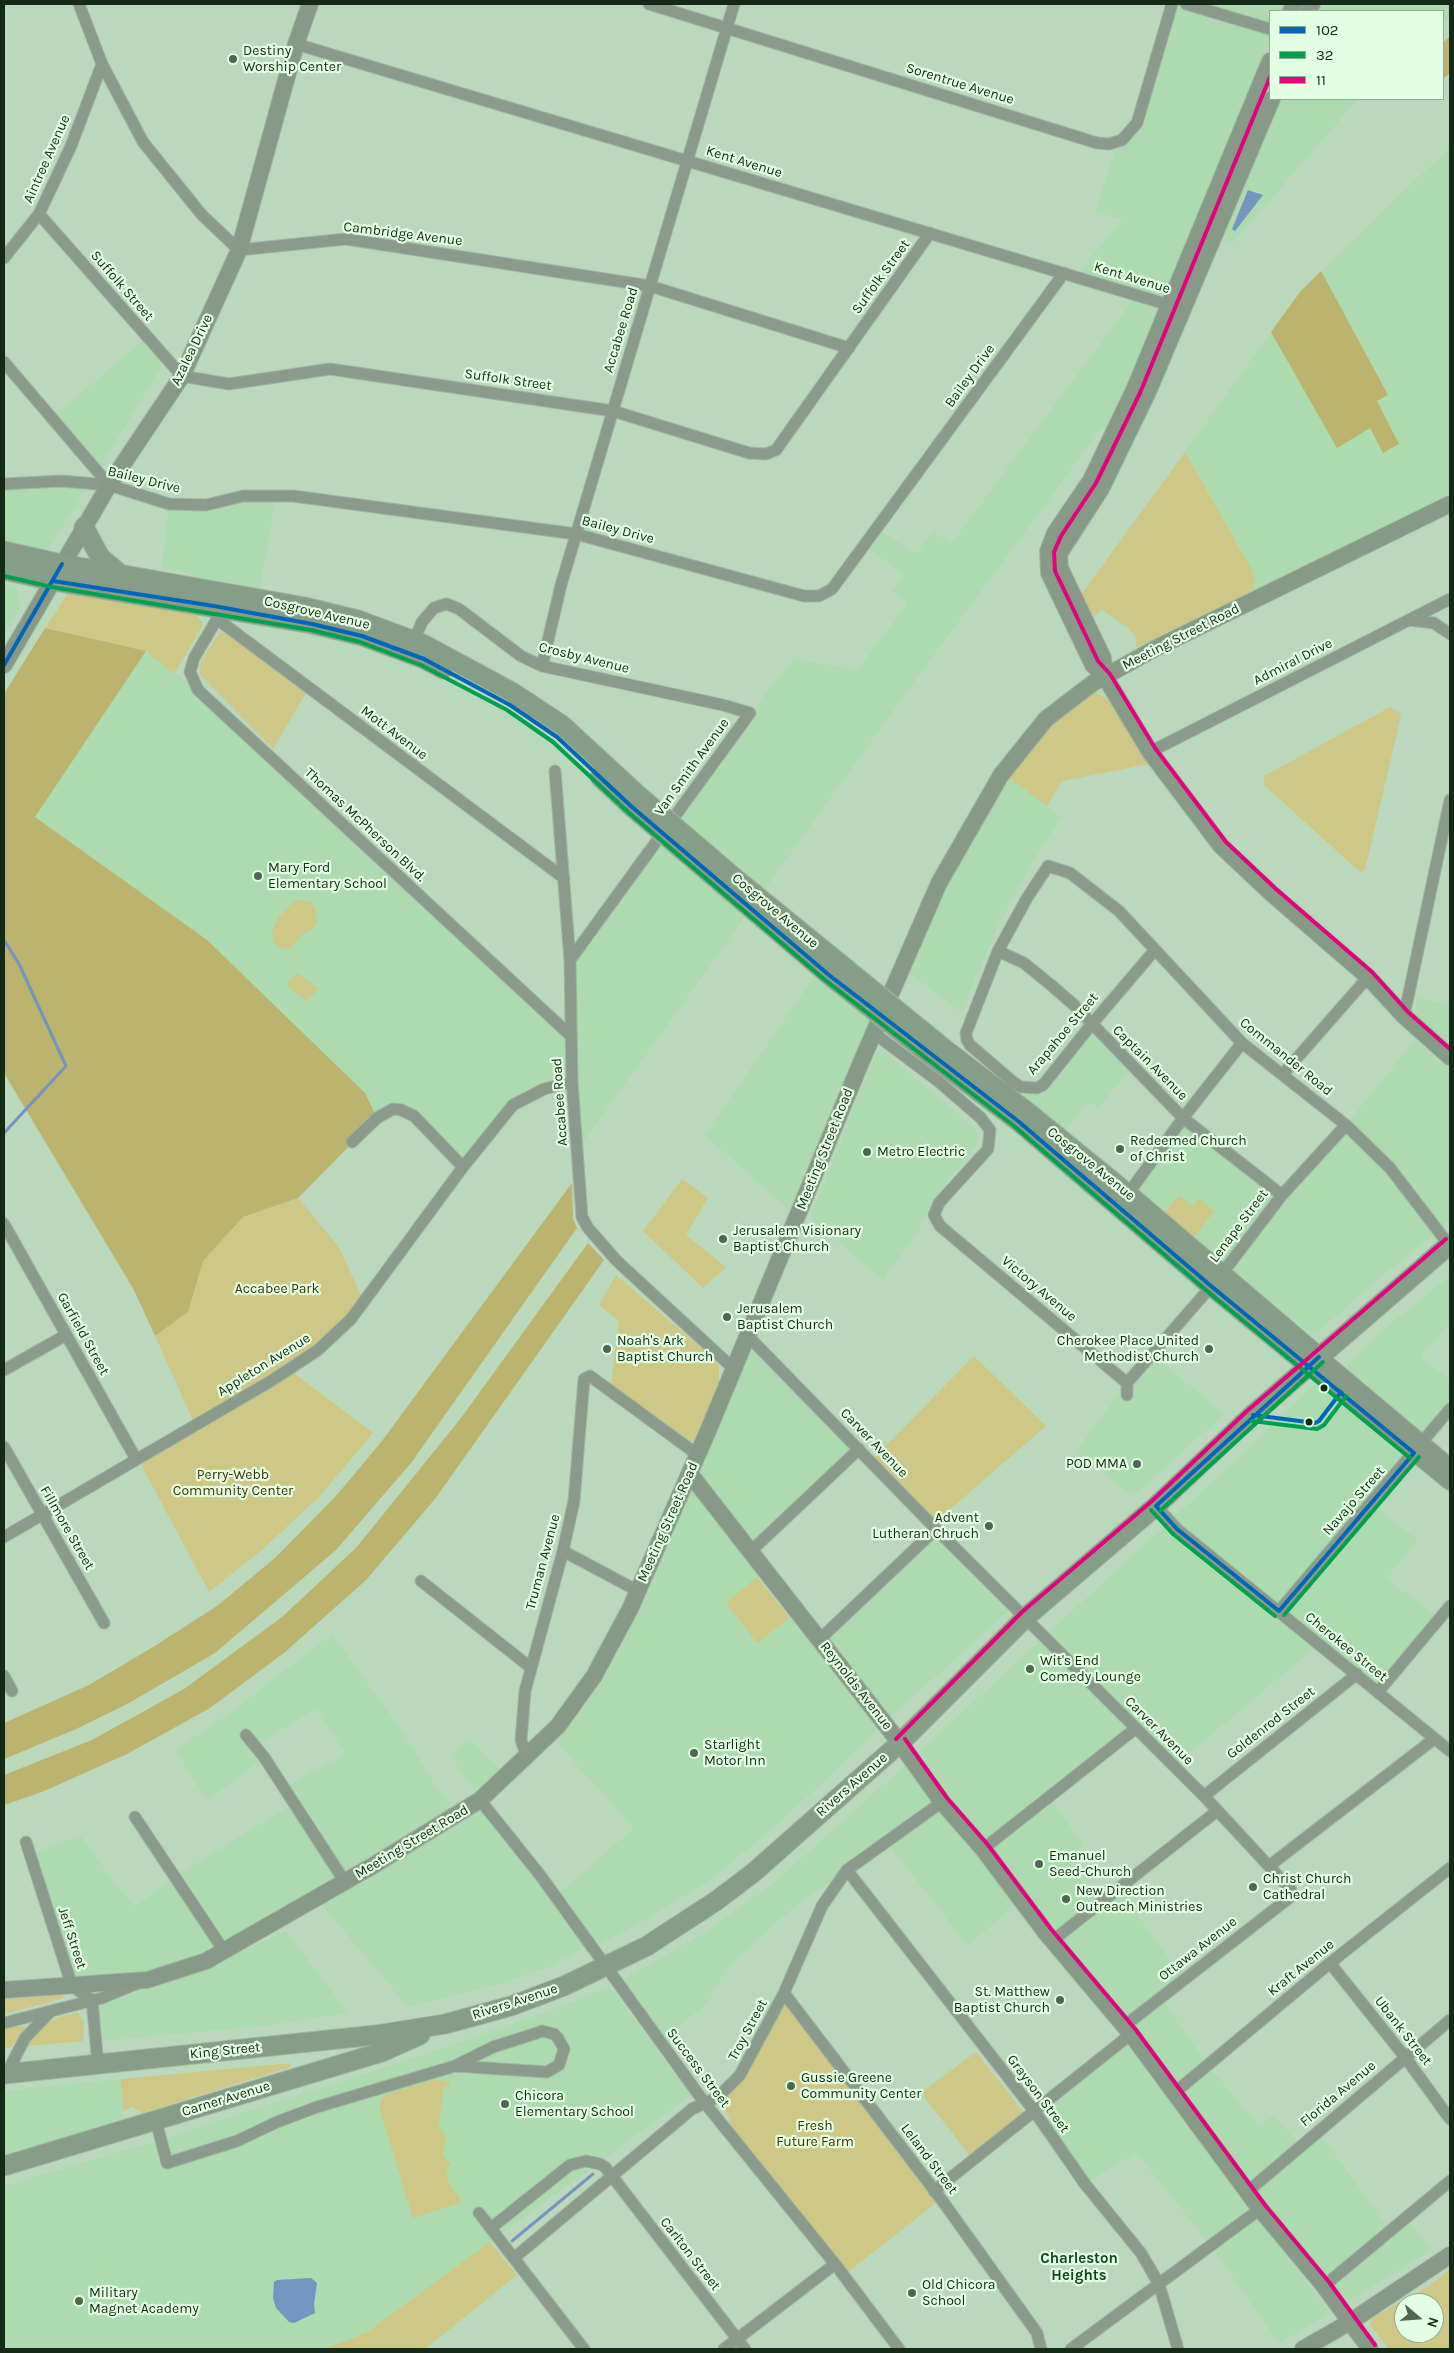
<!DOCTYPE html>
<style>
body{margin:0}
#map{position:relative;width:1454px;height:2353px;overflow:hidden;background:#bad9bc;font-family:Karla,sans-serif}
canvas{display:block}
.frame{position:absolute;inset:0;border:5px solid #142a16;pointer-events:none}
.legend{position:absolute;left:1269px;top:10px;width:175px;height:90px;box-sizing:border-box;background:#e3ffe4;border:1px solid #90aa92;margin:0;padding:6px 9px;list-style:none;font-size:15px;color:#142a16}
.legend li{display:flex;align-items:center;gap:10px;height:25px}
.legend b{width:25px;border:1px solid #90aa92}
.north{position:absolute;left:1394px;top:2293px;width:50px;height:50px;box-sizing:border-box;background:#e3ffe4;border:1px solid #90aa92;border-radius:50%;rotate:108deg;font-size:14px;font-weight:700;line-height:20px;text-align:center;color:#142a16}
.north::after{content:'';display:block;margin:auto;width:18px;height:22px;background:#4e6750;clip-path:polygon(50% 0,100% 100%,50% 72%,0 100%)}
</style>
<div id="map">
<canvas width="1454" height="2353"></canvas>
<div class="frame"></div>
<ul class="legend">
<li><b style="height:6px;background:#0065bd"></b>102</li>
<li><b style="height:6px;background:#01a04e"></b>32</li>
<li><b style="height:6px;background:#e5007d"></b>11</li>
</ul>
<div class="north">N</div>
</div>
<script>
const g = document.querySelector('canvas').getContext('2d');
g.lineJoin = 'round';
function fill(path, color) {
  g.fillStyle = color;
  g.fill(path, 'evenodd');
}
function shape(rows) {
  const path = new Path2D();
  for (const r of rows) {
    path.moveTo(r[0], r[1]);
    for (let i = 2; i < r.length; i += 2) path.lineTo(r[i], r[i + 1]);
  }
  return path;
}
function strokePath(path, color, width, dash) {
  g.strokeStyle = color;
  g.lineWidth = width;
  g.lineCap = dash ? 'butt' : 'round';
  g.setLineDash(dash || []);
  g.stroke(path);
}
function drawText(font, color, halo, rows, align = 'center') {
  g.font = font + ' Karla,sans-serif';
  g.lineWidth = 4.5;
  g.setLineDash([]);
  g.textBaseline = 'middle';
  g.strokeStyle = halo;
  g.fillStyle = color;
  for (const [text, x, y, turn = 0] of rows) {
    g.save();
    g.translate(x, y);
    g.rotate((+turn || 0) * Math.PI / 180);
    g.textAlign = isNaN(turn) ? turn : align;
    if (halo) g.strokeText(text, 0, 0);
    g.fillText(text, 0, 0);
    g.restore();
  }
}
fill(shape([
 [1172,4,1285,4,1282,11,1270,11,1270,39,1108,429,1103,426,908,690,578,1149,572,1082,511,1105,465,1164,401,1110,377,1118,35,817,146,651,198,690,570,1035,570,960,750,713,794,659,858,670,908,603,892,591,905,575,869,549,883,532,916,554,933,531,951,544,1137,295,1079,278,1084,266,1123,220,1095,211,1119,141,1130,134],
 [1317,4,1450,4,1450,15,1443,22,1443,11,1316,11],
 [1279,99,1358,99,1232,244,1220,239],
 [1450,147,1450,492,1403,519,1251,592,1254,588,1255,580,1252,570,1185,452,1300,292],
 [147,337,166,359,98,471,52,418],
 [89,483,53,543,46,550,32,552,4,544,4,484],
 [276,496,260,590,206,580,187,573,162,568,169,504],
 [4,583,16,588,20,600,20,609,4,634],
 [1009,778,1061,817,1033,861,1000,922,961,1012,907,971,934,907],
 [816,974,872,1020,797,1217,705,1135],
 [1418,997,1450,1005,1450,1045,1418,1016,1415,1011],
 [1091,1025,1133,1067,1098,1108,1089,1102,1062,1134,1020,1100,1029,1088,1037,1088],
 [1415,1040,1450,1070,1450,1221,1364,1291,1316,1334,1311,1334,1133,1191,1183,1118,1282,1195,1346,1125],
 [883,1051,975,1128,979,1142,932,1201,918,1232,883,1280,810,1218,876,1053],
 [1450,1276,1450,1322,1420,1357,1450,1380,1450,1409,1428,1437,1349,1370,1348,1364,1383,1330],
 [748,1336,859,1449,751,1551,766,1571,726,1603,757,1643,791,1618,848,1691,854,1686,819,1640,936,1529,1014,1606,896,1712,787,1816,738,1857,707,1882,645,1920,600,1944,593,1938,560,1893,634,1828,557,1743,600,1686,643,1604,686,1502],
 [1153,1355,1224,1414,1133,1496,1076,1451,1127,1383],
 [1317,1385,1324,1387,1341,1403,1409,1459,1370,1504,1418,1540,1386,1579,1439,1617,1378,1692,1319,1644,1174,1766,1139,1732,1048,1797,1081,1841,1082,1854,1070,1865,1100,1903,1118,1889,1184,1979,1161,1998,1207,2064,1259,2126,1274,2115,1300,2146,1318,2131,1390,2231,1406,2218,1431,2250,1339,2307,1254,2214,1330,2313,1279,2343,1211,2246,1136,2152,1085,2184,1035,2112,1130,2034,1021,1899,968,1946,887,1842,794,1907,727,1967,708,2002,662,2041,627,1987,626,1978,706,1932,775,1882,902,1768,1249,1448,1308,1390],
 [332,1634,399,1727,455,1816,480,1800,451,1756,469,1738,506,1776,481,1800,586,1946,554,1965,496,1985,408,2007,317,1899,206,1961,72,1986,30,1855,80,1835,119,1889,135,1907,174,1877,293,1804,284,1789,314,1770,346,1754,316,1709,255,1746,264,1757,207,1801,175,1750,230,1713],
 [286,1931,348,2013,271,2025,103,2041,99,2006,191,1974],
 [609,1986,691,2095,366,2333,323,2349,4,2349,4,2186,169,2137,428,2053,558,2008],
 [121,2079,123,2119,4,2158,4,2091]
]), '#abdbae');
fill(shape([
 [1185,452,1252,570,1255,580,1254,588,1251,592,1135,648,1137,638,1128,628,1101,609,1096,616,1093,615,1088,611,1080,596],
 [68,593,195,614,202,621,202,627,174,674,146,651,45,628],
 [220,632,227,634,307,691,273,749,200,675,200,663],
 [1094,693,1105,697,1111,702,1149,764,1062,781,1047,806,1009,778,1042,734,1057,720],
 [1390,707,1401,714,1400,720,1365,870,1360,872,1264,785,1264,776],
 [300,900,310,902,315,908,317,922,314,927,301,936,289,949,279,948,274,942,272,932,274,926,279,917,293,902],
 [298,973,318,989,306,1002,286,984],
 [682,1179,708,1198,686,1235,726,1267,703,1288,643,1231],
 [1179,1196,1193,1207,1200,1197,1203,1202,1214,1211,1194,1238,1163,1213],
 [298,1198,339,1247,364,1302,290,1370,373,1433,319,1497,263,1549,209,1592,138,1459,195,1425,155,1336,188,1312,203,1261,243,1217],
 [616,1275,714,1359,719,1366,719,1388,699,1435,695,1440,690,1441,611,1385,619,1321,599,1305],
 [974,1356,1046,1426,932,1525,871,1461],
 [757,1577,790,1618,757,1643,726,1603],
 [62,1994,64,1996,61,1999,4,2014,4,1995],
 [784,1994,941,2199,843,2276,739,2143,723,2104,748,2064],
 [78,2012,84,2022,83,2041,27,2046,26,2044,45,2025,57,2018],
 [22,2026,25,2027,22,2035,9,2048,4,2049,4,2029],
 [976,2052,1024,2113,970,2156,921,2093],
 [291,2063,290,2067,143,2113,132,2107,123,2111,121,2079],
 [434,2080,450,2082,449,2087,444,2086,438,2129,443,2130,442,2134,446,2134,443,2155,451,2165,445,2170,449,2176,446,2178,462,2202,413,2218,380,2110,380,2100,386,2094],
 [490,2242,517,2275,425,2349,323,2349,366,2333],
 [1450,2269,1450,2349,1389,2349,1370,2325,1372,2318,1430,2285],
 [1404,2303,1434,2303,1434,2333,1404,2333]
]), '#cec786');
fill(shape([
 [1450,36,1450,73,1443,79,1443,43],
 [1321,271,1388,395,1377,401,1399,444,1383,453,1370,428,1337,448,1271,332,1300,292],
 [45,628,146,651,35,817,207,940,365,1093,377,1118,298,1198,243,1217,203,1261,188,1312,155,1336,134,1290,4,1073,4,694],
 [572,1183,573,1218,577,1228,411,1463,336,1550,215,1653,129,1703,74,1730,4,1759,4,1723,89,1685,153,1647,217,1606,275,1558,336,1496,382,1441],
 [588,1243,604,1260,435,1499,366,1580,284,1653,210,1708,127,1754,42,1792,4,1805,4,1775,92,1740,184,1689,282,1617,356,1548,461,1418]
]), '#bbb36e');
fill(shape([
 [1248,190,1263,195,1235,231,1232,229],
 [311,2278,317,2283,314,2304,315,2313,294,2323,289,2322,276,2308,273,2298,274,2282,277,2280]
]), '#7594c1');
strokePath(shape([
 [4,940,19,964,66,1066,4,1133],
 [512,2241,593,2174]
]), '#7594c1', 3);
const street = shape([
 [79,4,102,64,143,142,202,215,239,250,346,239,650,286,849,348],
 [649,4,1097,143,1109,144,1122,140,1137,123,1172,4],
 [1186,4,1270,29],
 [296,44,1176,307],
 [39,214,182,376,229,384,330,369,613,411,749,453,766,454,776,450,930,233],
 [4,258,39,214,71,146,102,64],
 [4,362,109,485],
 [4,484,61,481,109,485,169,504,206,505,243,496,293,496,576,534,804,596,819,596,832,589,1064,273],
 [215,613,217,619,564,878],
 [217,619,194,658,190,672,198,690,571,1036],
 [1409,620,1434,623,1450,634],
 [414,640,422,622,434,608,446,604,452,606,459,609,521,656,542,666,723,705,750,713,570,960],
 [542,666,561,585,734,4],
 [1150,752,1450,599],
 [555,771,570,960,572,1082,582,1217,588,1228,617,1261,734,1369],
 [998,951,1024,963,1051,985,1074,1005,1183,1118,1282,1195],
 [1154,951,1091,1025,1043,1085,1037,1088,1021,1087,1013,1082,970,1045,967,1040,966,1033,998,951,1027,898,1048,866,1070,873,1119,911,1242,1043,1346,1125,1390,1168,1449,1245],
 [1404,1016,1450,800],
 [874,1033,938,1081,981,1118,990,1130,988,1149,939,1203,934,1215,940,1226,1127,1383],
 [1283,1074,1368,977],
 [352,1142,377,1118,393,1109,401,1110,414,1116,463,1167],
 [1128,1194,1183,1118,1242,1043],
 [4,1224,136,1459],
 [748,1336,936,1529,1204,1796,1291,1890,1292,1894,1289,1898,1123,2027],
 [4,1370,66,1335],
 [1127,1395,1127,1383,1221,1275,1282,1195,1346,1125],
 [4,1447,104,1623],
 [1156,1506,1177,1529,1450,1751],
 [4,1537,271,1381,318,1350,351,1319,463,1167,513,1105,544,1089,572,1082],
 [563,1551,638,1591],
 [751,1551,859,1449],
 [421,1581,530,1667],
 [1279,1611,1450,1409],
 [819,1640,936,1529],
 [4,1676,12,1691],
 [1378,1692,1450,1606],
 [246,1735,264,1757,345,1882],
 [527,1757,521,1740,525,1691,563,1551,574,1501,584,1379,590,1376,698,1455],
 [1204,1796,1357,1674],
 [480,1800,540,1875,704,2102,835,2264,899,2349],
 [135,1817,224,1951],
 [26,1842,72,1986,92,2000,98,2065],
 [983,1849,1135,1729],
 [1269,1866,1434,1739],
 [847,1870,1035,2112,1085,2184,1141,2253,1159,2284,1178,2349],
 [1052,1941,1217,1811],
 [1330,1963,1405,2057,1450,2119],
 [784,1993,941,2199,1037,2333,1041,2349],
 [4,2023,102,1998,136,1984],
 [7,2073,25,2038,51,2011],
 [1173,2094,1330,1963,1450,1868],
 [156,2121,167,2163,237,2141,277,2122,317,2107,455,2066,493,2047,537,2033,542,2031,554,2034,558,2038,564,2049,559,2065,547,2072,455,2066],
 [934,2191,1131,2034],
 [1247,2192,1450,2020],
 [479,2213,584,2349],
 [491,2228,570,2165,586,2161,600,2164,605,2167,745,2349],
 [514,2258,692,2109,718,2097,740,2075,784,1993,822,1906,847,1870,942,1802],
 [1324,2286,1450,2181],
 [724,2349,835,2264],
 [1071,2349,1260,2209]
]);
const secondary = shape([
 [1291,11,1294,4],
 [1309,11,1312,4],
 [1270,61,1134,390,1091,480,1055,533,1048,551,1049,573,1093,665,1105,677,1150,752,1221,846,1272,894,1368,977,1404,1016,1450,1057],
 [4,665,109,485,182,376,239,250,296,44,310,4],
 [1105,677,1103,658,1060,568,1059,554,1101,489,1148,392,1272,99],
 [1319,1357,1450,1467],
 [1309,1366,1450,1482],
 [690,1474,900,1743,942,1802,983,1849,1046,1933,1131,2034,1260,2209,1324,2286,1370,2349],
 [4,1990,147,1980,206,1961,374,1865,480,1800,558,1726,594,1676,630,1609,708,1431,862,1060,939,883,1001,775,1046,719,1093,683,1156,648,1450,504],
 [1303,2349,1350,2322,1450,2255]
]);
const primary = shape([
 [84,527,100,557,119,573],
 [4,551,62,564,305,607,358,620,423,644,512,692,562,725,639,796],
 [4,570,53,581,312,624,362,636,424,659,443,669],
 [600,777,632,807],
 [946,1050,1025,1110,1128,1194,1319,1357],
 [938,1061,1018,1121,1211,1286,1309,1366],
 [4,2074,376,2035,445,2024,511,2006,564,1986,647,1946,716,1901,753,1873,900,1743,1026,1617,1156,1506,1250,1417,1450,1244],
 [4,2166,382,2052,420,2035]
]);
strokePath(street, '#9fb7a1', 13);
strokePath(secondary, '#9fb7a1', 18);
strokePath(primary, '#9fb7a1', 21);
strokePath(street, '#8a9b8c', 11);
strokePath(secondary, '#869a87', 16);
strokePath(primary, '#869d88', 19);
const primaryBridge = shape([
 [639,796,736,879,946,1050],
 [632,807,829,975,938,1061]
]);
strokePath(primaryBridge, '#9fb7a1', 21, []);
strokePath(primaryBridge, '#869d88', 19);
strokePath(shape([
 [53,581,214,606,312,624,362,636,424,659,510,705,557,737,632,807,829,975,1018,1121,1211,1286,1414,1453],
 [4,665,62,564],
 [1253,1415,1315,1423,1319,1421,1341,1392],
 [1156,1506,1319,1357],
 [1156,1506,1177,1529,1279,1611],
 [1279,1611,1414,1453]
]), '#0065bd', 4);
strokePath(shape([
 [4,576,52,587,311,630,360,642,421,665,507,710,553,742,628,812,825,980,1014,1126,1207,1291,1410,1458],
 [1252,1421,1317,1429,1324,1425,1346,1396],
 [1151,1510,1173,1534,1275,1616],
 [1160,1511,1323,1362],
 [1284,1615,1419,1457]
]), '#01a04e', 4);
strokePath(shape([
 [1270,77,1140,393,1096,483,1061,536,1054,552,1055,571,1098,661,1110,674,1155,748,1226,842,1276,889,1372,972,1408,1012,1450,1049],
 [896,1739,1022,1612,1152,1501,1246,1412,1446,1239],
 [905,1739,947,1798,988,1845,1051,1929,1136,2030,1265,2205,1329,2282,1375,2345]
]), '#e5007d', 4);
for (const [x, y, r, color] of [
 [233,59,5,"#4e6750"],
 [258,876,5,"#4e6750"],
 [1120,1149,5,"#4e6750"],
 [867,1152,5,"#4e6750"],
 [723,1239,5,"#4e6750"],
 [727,1317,5,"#4e6750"],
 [607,1349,5,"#4e6750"],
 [1209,1349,5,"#4e6750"],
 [1324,1388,4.5,"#142a16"],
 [1309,1422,4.5,"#142a16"],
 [1137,1464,5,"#4e6750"],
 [989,1526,5,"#4e6750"],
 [1030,1669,5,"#4e6750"],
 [694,1753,5,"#4e6750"],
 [1039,1864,5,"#4e6750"],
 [1253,1887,5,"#4e6750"],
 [1066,1899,5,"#4e6750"],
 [1060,2000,5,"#4e6750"],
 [791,2086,5,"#4e6750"],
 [505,2104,5,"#4e6750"],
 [912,2293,5,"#4e6750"],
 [79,2301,5,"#4e6750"]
]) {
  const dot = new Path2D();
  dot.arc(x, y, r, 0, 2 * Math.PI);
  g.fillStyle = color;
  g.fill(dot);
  strokePath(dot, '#e3ffe4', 2);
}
drawText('14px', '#142a16', '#e3ffe4', [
 ["Destiny",243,51],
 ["Worship Center",243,67],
 ["Mary Ford",268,868],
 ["Elementary School",268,884],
 ["Redeemed Church",1130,1141],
 ["of Christ",1130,1157],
 ["Metro Electric",877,1152],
 ["Jerusalem Visionary",733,1231],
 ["Baptist Church",733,1247],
 ["Jerusalem",737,1309],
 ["Baptist Church",737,1325],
 ["Noah's Ark",617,1341],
 ["Baptist Church",617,1357],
 ["Cherokee Place United",1199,1341,"right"],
 ["Methodist Church",1199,1357,"right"],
 ["POD MMA",1127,1464,"right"],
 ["Advent",979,1518,"right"],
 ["Lutheran Chruch",979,1534,"right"],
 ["Wit's End",1040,1661],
 ["Comedy Lounge",1040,1677],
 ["Starlight",704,1745],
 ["Motor Inn",704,1761],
 ["Emanuel",1049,1856],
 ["Seed-Church",1049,1872],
 ["Christ Church",1263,1879],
 ["Cathedral",1263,1895],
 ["New Direction",1076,1891],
 ["Outreach Ministries",1076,1907],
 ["St. Matthew",1050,1992,"right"],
 ["Baptist Church",1050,2008,"right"],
 ["Gussie Greene",801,2078],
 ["Community Center",801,2094],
 ["Chicora",515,2096],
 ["Elementary School",515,2112],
 ["Old Chicora",922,2285],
 ["School",922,2301],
 ["Military",89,2293],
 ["Magnet Academy",89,2309]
], 'left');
drawText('14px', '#142a16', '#e3ffe4', [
 ["Sorentrue Avenue",960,84,17],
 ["Aintree Avenue",47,159,-66],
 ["Kent Avenue",744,162,17],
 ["Cambridge Avenue",403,234,7],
 ["Suffolk Street",881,277,-54],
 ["Kent Avenue",1132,278,17],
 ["Suffolk Street",122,286,49],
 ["Accabee Road",621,330,-73],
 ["Azalea Drive",192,350,-64],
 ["Bailey Drive",970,376,-54],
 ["Suffolk Street",508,380,8],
 ["Bailey Drive",144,480,14],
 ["Bailey Drive",618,530,15],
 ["Cosgrove Avenue",317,613,13],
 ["Meeting Street Road",1181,637,-27],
 ["Crosby Avenue",584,658,14],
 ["Admiral Drive",1293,662,-27],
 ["Mott Avenue",394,733,37],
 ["Van Smith Avenue",692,767,-54],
 ["Thomas McPherson Blvd.",365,825,43],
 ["Cosgrove Avenue",775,911,40],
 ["Arapahoe Street",1063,1034,-50],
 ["Commander Road",1286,1057,39],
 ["Captain Avenue",1150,1063,45],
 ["Accabee Road",560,1102,-94],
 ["Meeting Street Road",825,1149,-68],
 ["Cosgrove Avenue",1091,1164,39],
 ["Lenape Street",1239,1226,-53],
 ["Victory Avenue",1039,1289,40],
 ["Garfield Street",83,1334,61],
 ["Appleton Avenue",264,1365,-32],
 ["Carver Avenue",874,1443,46],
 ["Navajo Street",1354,1501,-49],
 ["Meeting Street Road",668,1522,-66],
 ["Fillmore Street",67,1528,60],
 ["Truman Avenue",543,1562,-75],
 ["Cherokee Street",1346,1647,39],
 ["Reynolds Avenue",856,1686,52],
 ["Goldenrod Street",1271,1723,-38],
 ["Carver Avenue",1159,1731,45],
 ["Rivers Avenue",852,1785,-41],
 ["Meeting Street Road",412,1842,-31],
 ["Jeff Street",72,1938,72],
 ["Ottawa Avenue",1198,1949,-38],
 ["Kraft Avenue",1301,1968,-39],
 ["Rivers Avenue",515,2002,-18],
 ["Troy Street",748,2030,-62],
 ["Ubank Street",1403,2031,52],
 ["King Street",225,2051,-6],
 ["Success Street",698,2068,53],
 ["Grayson Street",1038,2094,53],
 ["Florida Avenue",1338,2094,-40],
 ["Carner Avenue",226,2099,-17],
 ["Leland Street",929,2159,53],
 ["Carlton Street",690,2254,52]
]);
drawText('14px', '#423206', '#e3ffe4', [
 ["Accabee Park",277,1289],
 ["Perry-Webb",233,1475],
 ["Community Center",233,1491],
 ["Fresh",815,2126],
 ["Future Farm",815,2142]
]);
drawText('bold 15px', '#0f471a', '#e3ffe4', [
 ["Charleston",1079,2259],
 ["Heights",1079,2276]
]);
</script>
